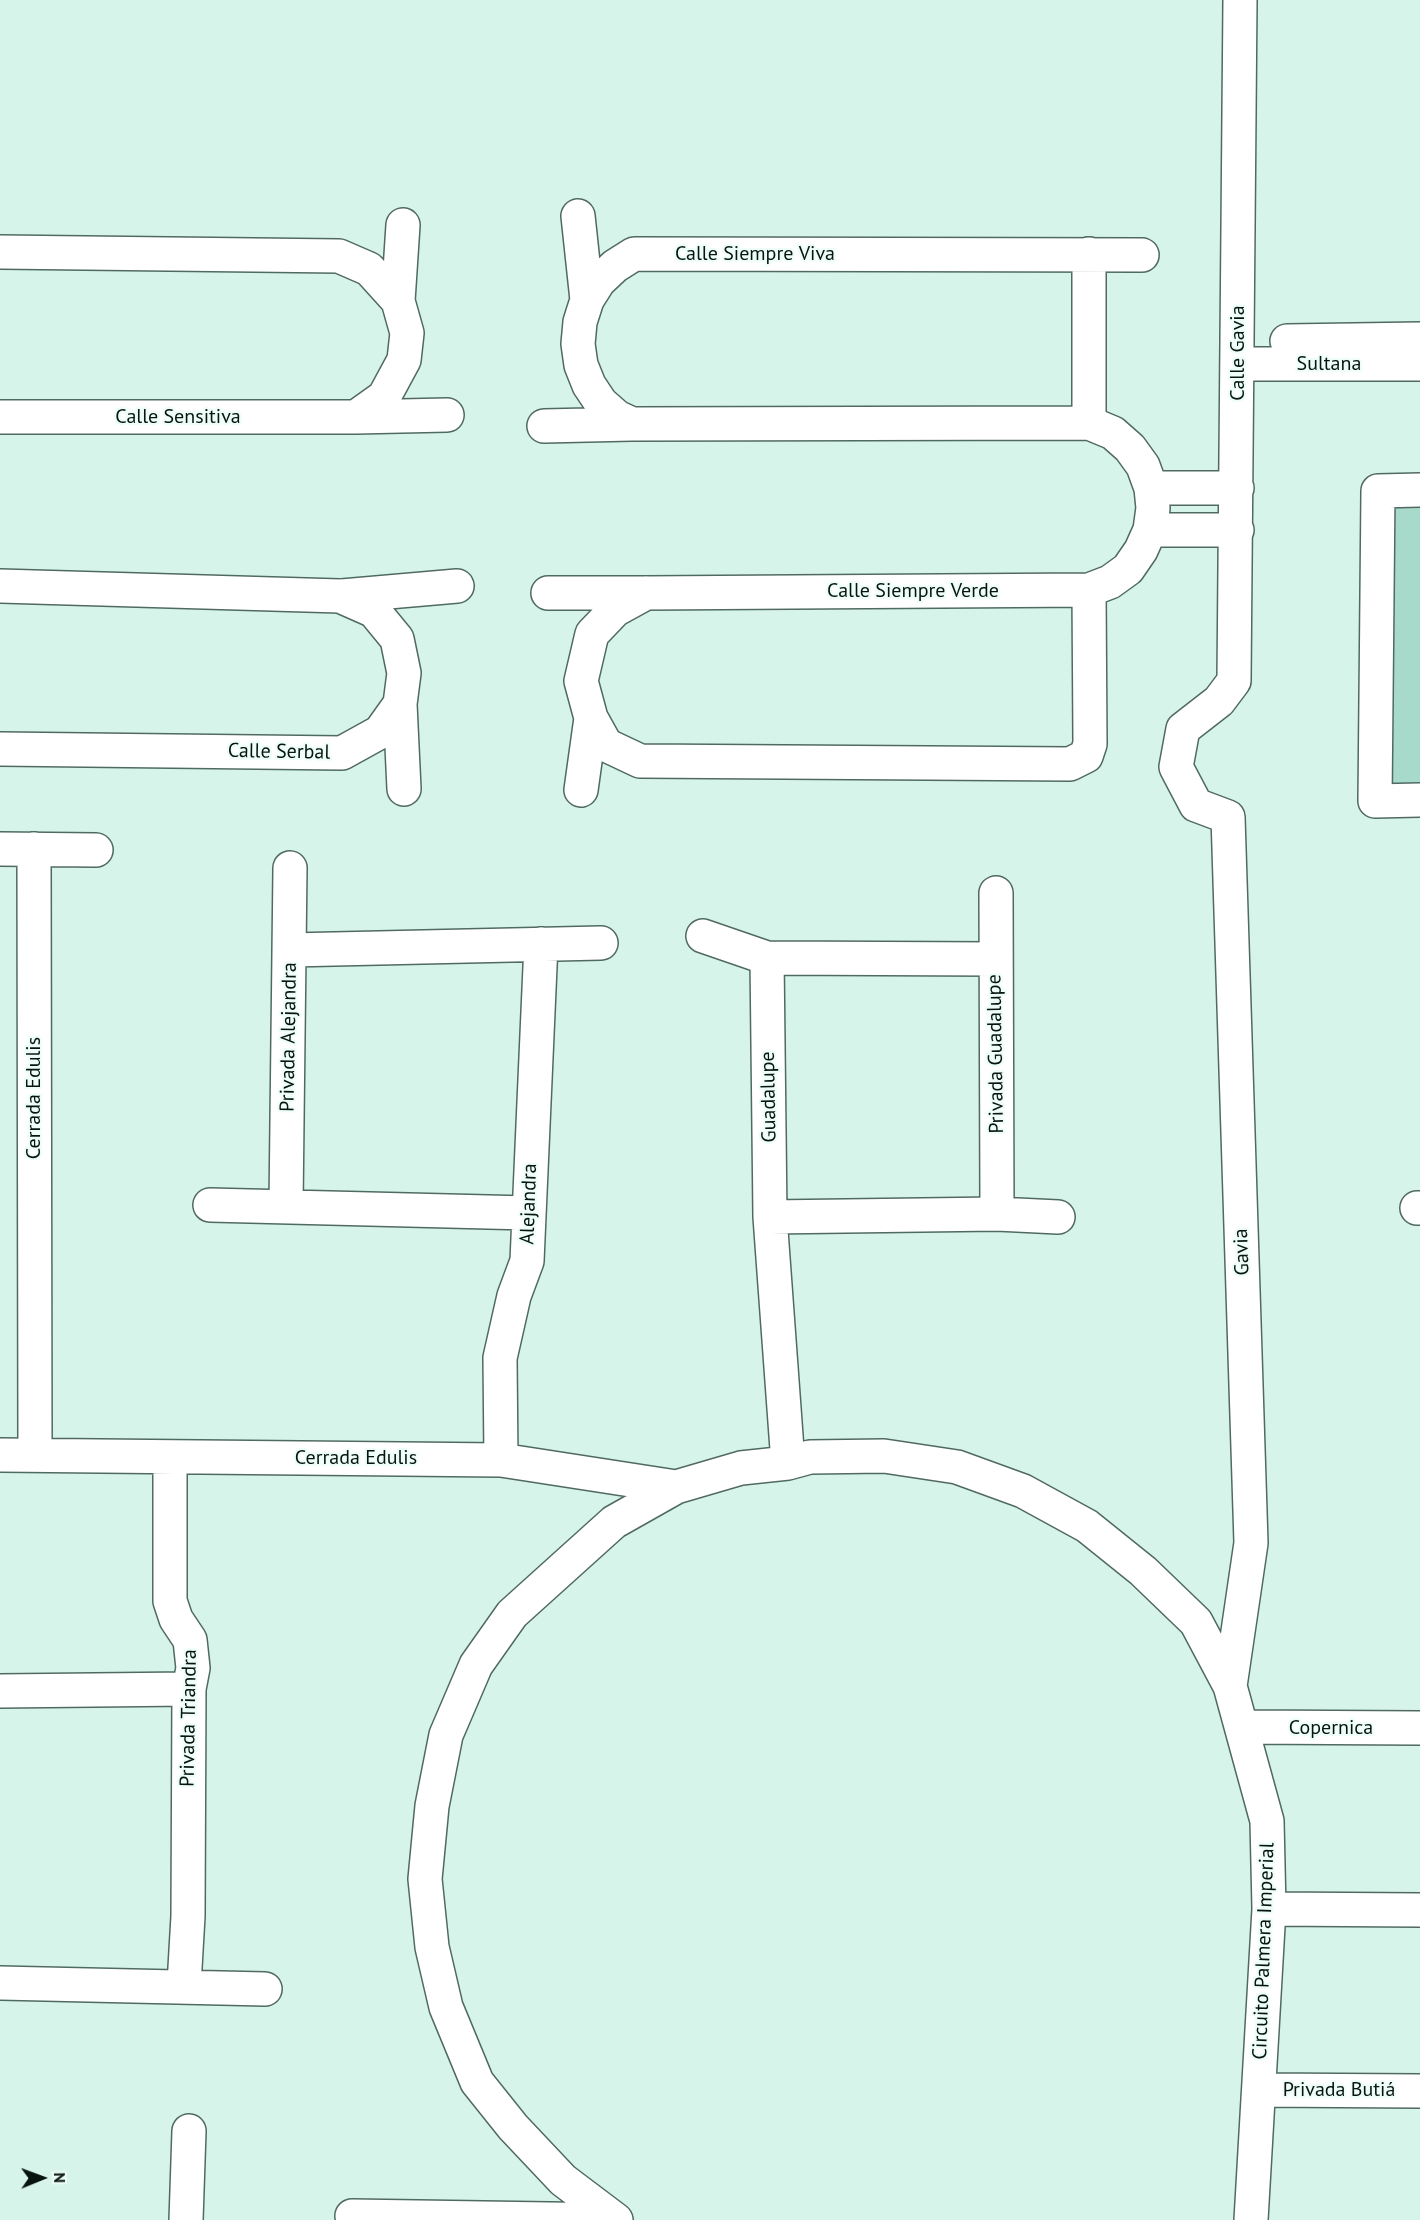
<!DOCTYPE html>
<meta charset="utf-8">
<style>
body{margin:0}
#map{position:relative;width:1420px;height:2220px;overflow:hidden;background:#d7f4eb;font-family:"PT Sans",sans-serif}
canvas{display:block}
.north{position:absolute;left:12px;top:2148px;width:60px;height:60px;-webkit-text-stroke:4px #edfef8;paint-order:stroke;rotate:89deg;font-size:16px;font-weight:700;line-height:24px;text-align:center;color:#091411}
.north::after{content:'';display:block;margin:auto;width:21px;height:27px;background:#091411;clip-path:polygon(50% 0,100% 100%,50% 72%,0 100%)}
</style>
<div id="map">
<canvas width="1420" height="2220"></canvas>
<div class="north">N</div>
</div>
<script>
const g = document.querySelector('canvas').getContext('2d');
g.lineJoin = 'round';
function fill(path, color) {
  g.fillStyle = color;
  g.fill(path, 'evenodd');
}
function shape(rows) {
  const path = new Path2D();
  for (const r of rows) {
    path.moveTo(r[0], r[1]);
    for (let i = 2; i < r.length; i += 2) path.lineTo(r[i], r[i + 1]);
  }
  return path;
}
function strokePath(path, color, width, dash) {
  g.strokeStyle = color;
  g.lineWidth = width;
  g.lineCap = dash ? 'butt' : 'round';
  g.setLineDash(dash || []);
  g.stroke(path);
}
function drawText(font, color, halo, rows, align = 'center') {
  g.font = font + ' "PT Sans",sans-serif';
  g.lineWidth = 4.5;
  g.setLineDash([]);
  g.textBaseline = 'middle';
  g.strokeStyle = halo;
  g.fillStyle = color;
  for (const [text, x, y, turn = 0] of rows) {
    g.save();
    g.translate(x, y);
    g.rotate((+turn || 0) * Math.PI / 180);
    g.textAlign = isNaN(turn) ? turn : align;
    if (halo) g.strokeText(text, 0, 0);
    g.fillText(text, 0, 0);
    g.restore();
  }
}
fill(shape([
 [1365,479,1420,479,1420,812,1364,814]
]), '#a8dacb');
const minor = shape([
 [578,216,587,300],
 [0,252,339,256,369,269,398,301,407,333,404,360,384,397,356,417,0,417],
 [398,301,403,225],
 [1287,341,1420,339],
 [1238,364,1420,364],
 [356,417,447,415],
 [1089,423,1089,254],
 [544,426,632,424],
 [1151,488,1237,488],
 [1420,490,1378,491,1375,801,1420,800],
 [1150,530,1237,530],
 [0,586,340,596,374,611,397,639,404,673,400,704,380,732,342,753,0,749],
 [1089,590,1090,744,1086,756,1070,764,640,761,606,745,591,718,581,681,592,634,615,610,646,593,1089,590,1110,582,1128,569,1141,550,1150,530,1153,508,1151,488,1143,466,1130,448,1113,433,1089,423,632,424,617,417,601,403,589,385,581,365,578,344,580,322,587,300,599,281,615,266,634,254,1142,255],
 [548,593,645,593],
 [342,596,457,586],
 [400,704,404,789],
 [581,790,591,718],
 [0,849,96,850],
 [34,849,35,1455],
 [996,893,997,1214],
 [703,936,767,958,995,959],
 [290,950,601,943],
 [767,958,770,1217,788,1463],
 [210,1205,528,1213],
 [286,1205,290,868],
 [1417,1208,1420,1208],
 [770,1217,997,1214,1058,1217],
 [0,1455,501,1460,676,1487],
 [170,1457,170,1601,176,1619,190,1640,193,1668,189,1689,188,1916,184,1985],
 [501,1460,500,1358,514,1296,527,1261,541,944],
 [1230,1686,1251,1543,1228,817,1196,805,1176,767,1183,729,1219,701,1234,681,1240,0],
 [0,1691,189,1689],
 [1243,1727,1420,1728],
 [1269,1909,1420,1910],
 [0,1983,265,1989],
 [1259,2090,1420,2091],
 [352,2216,615,2220],
 [186,2220,189,2131],
 [616,2220,563,2180,513,2127,477,2082,446,2007,432,1947,425,1879,432,1806,446,1735,476,1665,512,1614,614,1522,676,1487,741,1468,788,1463,810,1457,884,1456,957,1467,1023,1491,1087,1526,1143,1571,1196,1622,1230,1686,1267,1821,1269,1909,1251,2220]
]);
strokePath(minor, '#506a62', 36);
strokePath(minor, '#fff', 33);
drawText('20px', '#091411', '#edfef8', [
 ["Calle Siempre Viva",755,254],
 ["Calle Gavia",1238,353,-90],
 ["Sultana",1329,364],
 ["Calle Sensitiva",178,417],
 ["Calle Siempre Verde",913,591],
 ["Calle Serbal",279,752,1],
 ["Privada Alejandra",289,1037,-89],
 ["Privada Guadalupe",996,1054,-91],
 ["Guadalupe",769,1097,-91],
 ["Cerrada Edulis",34,1098,-90],
 ["Alejandra",529,1204,-88],
 ["Gavia",1242,1252,-92],
 ["Cerrada Edulis",356,1458],
 ["Privada Triandra",189,1718,-89],
 ["Copernica",1331,1728],
 ["Circuito Palmera Imperial",1264,1951,-88],
 ["Privada Butiá",1339,2090]
]);
</script>
